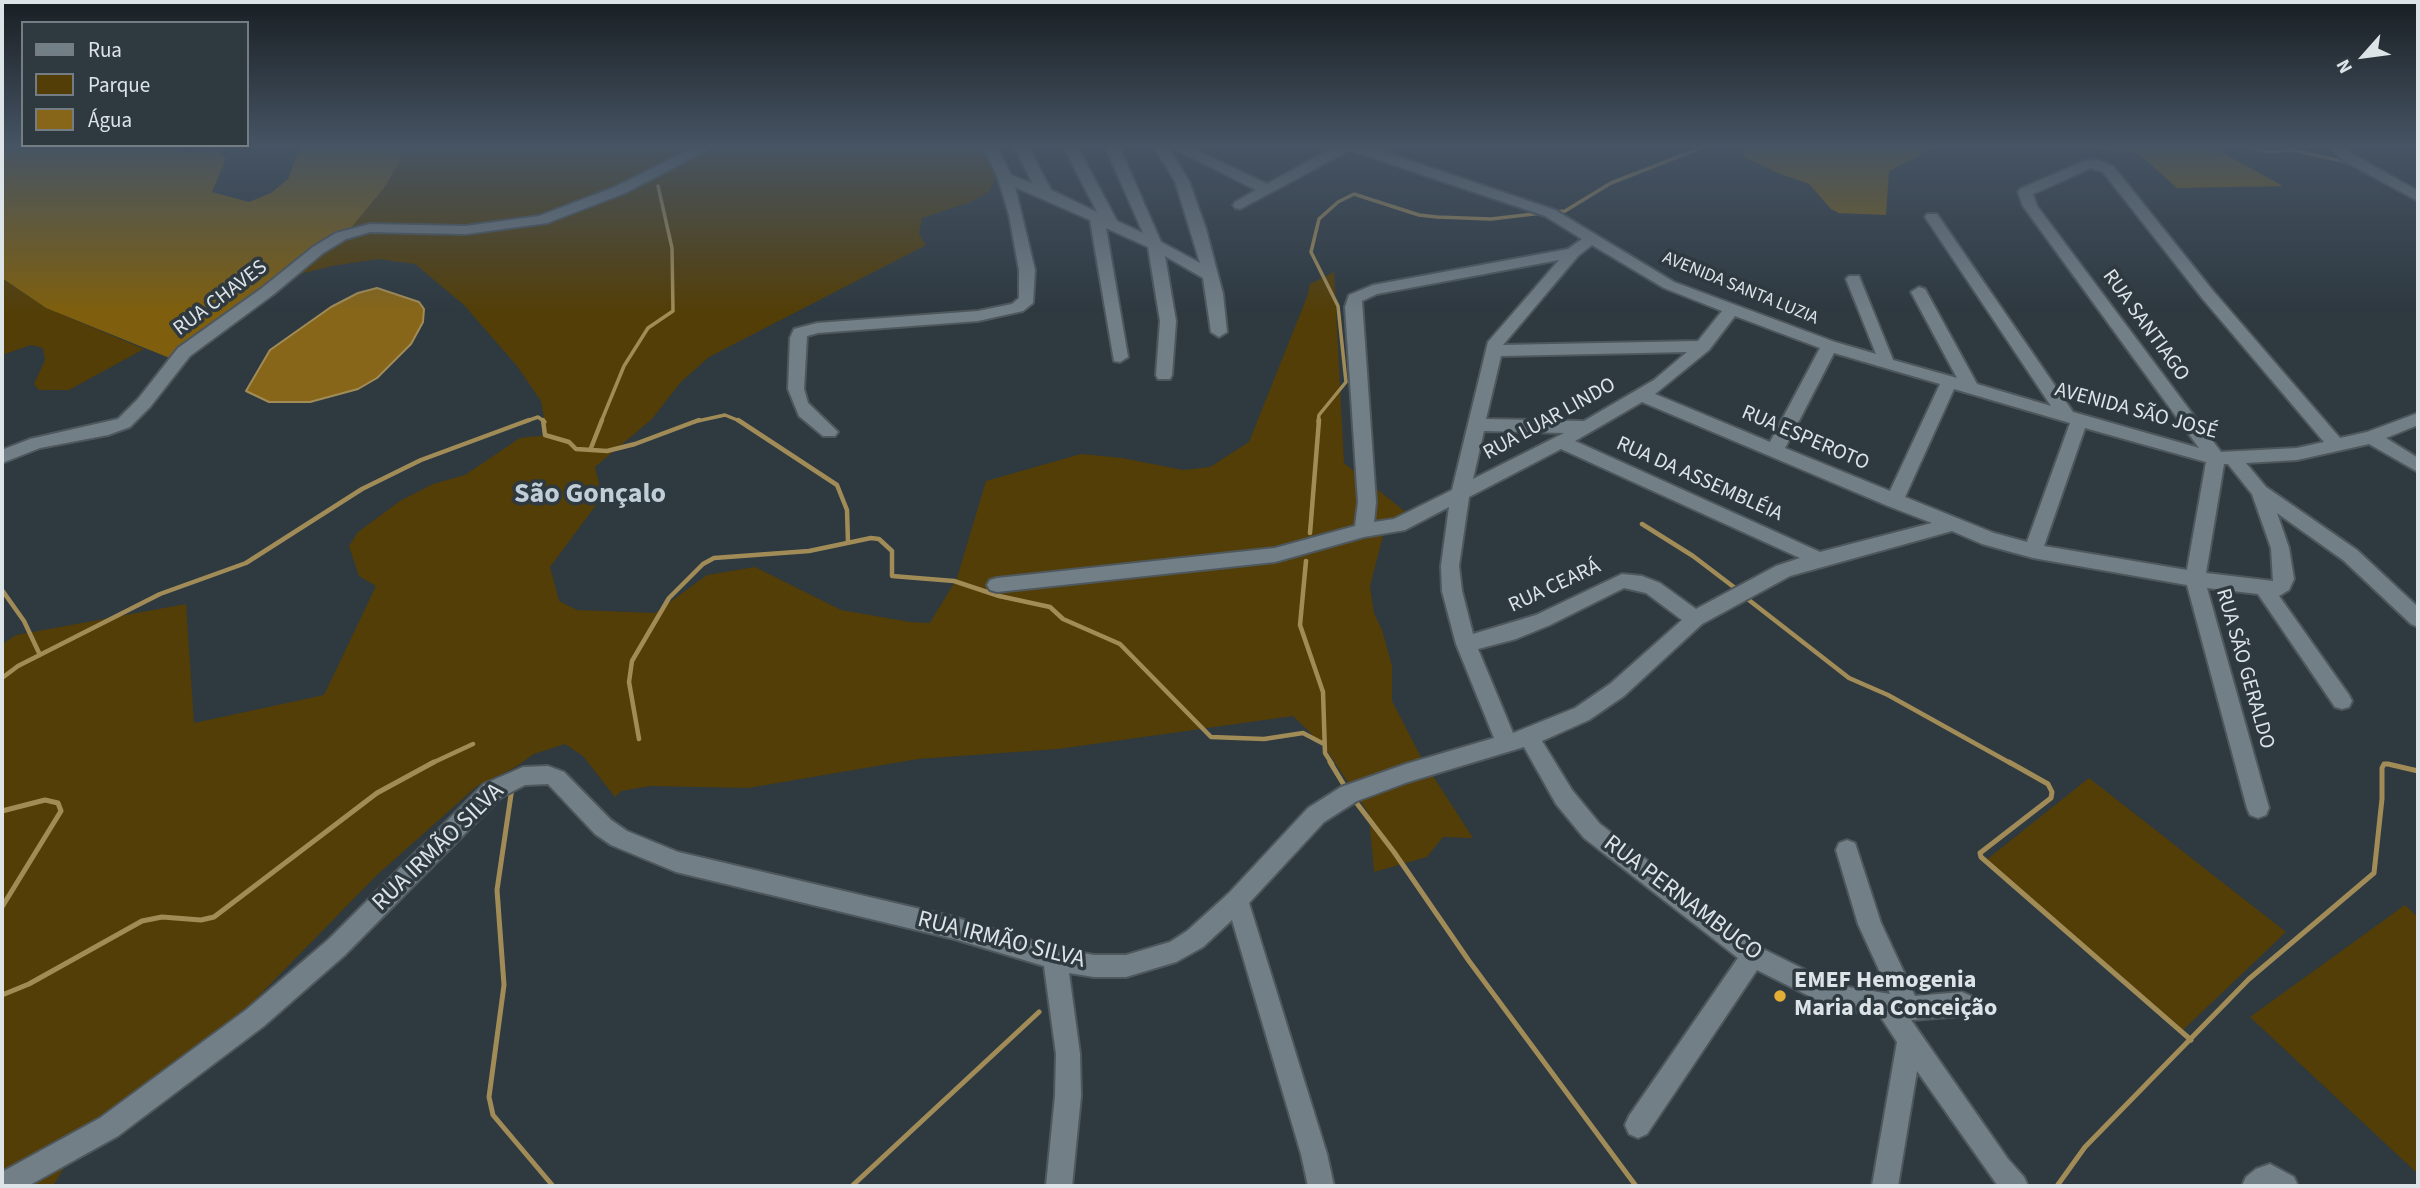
<!DOCTYPE html>
<meta charset="utf-8">
<style>
body{margin:0}
#map{position:relative;width:2420px;height:1188px;overflow:hidden;background:#2e3940;font-family:"Source Sans 3",sans-serif}
canvas{display:block}
.frame{position:absolute;inset:0;border:4px solid #dde4e8;pointer-events:none}
.legend{position:absolute;left:21px;top:21px;width:228px;height:126px;box-sizing:border-box;background:#2e3940;border:2px solid #747d83;margin:0;padding:9px 12px;list-style:none;font-size:21px;color:#dde4e8}
.legend li{display:flex;align-items:center;gap:14px;height:35px}
.legend b{width:35px;border:2px solid #747d83}
.north{position:absolute;left:2329px;top:21px;width:70px;height:70px;-webkit-text-stroke:5px #2e3940;paint-order:stroke;rotate:242deg;font-size:19px;font-weight:700;line-height:28px;text-align:center;color:#dde4e8}
.north::after{content:'';display:block;margin:auto;width:24px;height:32px;background:#dde4e8;clip-path:polygon(50% 0,100% 100%,50% 72%,0 100%)}
</style>
<div id="map">
<canvas width="2420" height="1188"></canvas>
<div class="frame"></div>
<ul class="legend">
<li><b style="height:9px;background:#737f87"></b>Rua</li>
<li><b style="height:19px;background:#533e07"></b>Parque</li>
<li><b style="height:19px;background:#876619"></b>Água</li>
</ul>
<div class="north">N</div>
</div>
<script>
const g = document.querySelector('canvas').getContext('2d');
g.lineJoin = 'round';
function fill(path, color) {
  g.fillStyle = color;
  g.fill(path, 'evenodd');
}
function shape(rows) {
  const path = new Path2D();
  for (const r of rows) {
    path.moveTo(r[0], r[1]);
    for (let i = 2; i < r.length; i += 2) path.lineTo(r[i], r[i + 1]);
  }
  return path;
}
function strokePath(path, color, width, dash) {
  g.strokeStyle = color;
  g.lineWidth = width;
  g.lineCap = dash ? 'butt' : 'round';
  g.setLineDash(dash || []);
  g.stroke(path);
}
function drawText(font, color, halo, rows, align = 'center') {
  g.font = font + ' "Source Sans 3",sans-serif';
  g.lineWidth = 7;
  g.setLineDash([]);
  g.textBaseline = 'middle';
  g.strokeStyle = halo;
  g.fillStyle = color;
  for (const [text, x, y, turn = 0] of rows) {
    g.save();
    g.translate(x, y);
    g.rotate((+turn || 0) * Math.PI / 180);
    g.textAlign = isNaN(turn) ? turn : align;
    if (halo) g.strokeText(text, 0, 0);
    g.fillText(text, 0, 0);
    g.restore();
  }
}
fill(shape([
 [402,146,696,146,709,153,720,146,994,146,1000,168,989,192,971,202,922,218,919,234,926,245,709,357,680,383,652,419,595,467,602,497,550,567,559,601,577,610,655,613,707,575,755,567,841,610,910,622,930,623,957,578,986,481,1081,454,1122,458,1183,470,1210,467,1249,442,1307,297,1310,284,1334,272,1344,463,1412,517,1385,528,1370,586,1374,613,1382,630,1392,666,1392,701,1422,759,1473,838,1443,837,1427,857,1374,872,1369,814,1324,746,1293,716,1058,749,918,759,748,788,650,786,621,791,615,797,583,756,565,744,534,754,514,768,477,786,377,875,253,1002,86,1132,53,1186,2,1186,2,644,16,635,186,604,194,723,324,695,376,586,359,576,349,546,358,532,400,501,433,484,465,475,520,438,547,435,541,401,517,366,464,305,415,264,378,259,332,266,292,276,336,246,384,188,399,163],
 [2,278,46,308,144,349,69,390,39,390,34,384,45,360,43,348,31,345,2,355],
 [2089,778,2286,932,2183,1030,1985,861],
 [2405,905,2418,917,2418,1174,2250,1017]
]), '#533e07');
fill(shape([
 [2,146,182,146,185,152,217,149,226,159,212,192,249,202,271,193,288,179,300,146,402,146,399,163,384,188,336,246,172,359,46,308,2,278],
 [1743,146,1938,146,1889,171,1886,215,1839,213,1831,209,1809,184,1778,173,1744,157],
 [2068,146,2210,146,2283,186,2177,188,2139,154]
]), '#7f5f0d');
const water = shape([
 [377,288,419,302,424,309,423,322,411,344,377,378,358,389,310,402,269,402,246,391,270,350,331,307,358,293,377,288]
]);
fill(water, '#876619');
strokePath(water, '#a18c57', 2);
strokePath(shape([
 [2244,146,2266,152,2293,150,2346,162],
 [1554,212,1565,211,1611,183,1706,146],
 [524,422,538,417,545,422],
 [601,422,624,366,648,328,673,311,672,248,658,186],
 [693,422,725,415,742,422],
 [1318,422,1319,415,1346,382,1338,306,1311,252,1319,219,1338,202,1354,194,1419,215,1437,217,1491,219,1542,213]
]), '#a18c57', 3.5);
strokePath(shape([
 [543,420,545,435,569,442,576,449,607,451,635,444,699,420],
 [738,420,837,485,847,510,848,543],
 [591,448,602,420],
 [1642,524,1693,556,1739,591],
 [1310,533,1319,420],
 [1306,561,1300,625,1323,692,1325,753,1332,764],
 [2,590,24,621,40,655],
 [1745,597,1849,678,1888,695,2012,764],
 [2,678,18,666,160,594,246,563,362,489,421,460,529,420],
 [639,739,629,682,632,661,669,598,703,564,714,558,809,551,871,538,879,539,892,551,892,576,954,581,999,596,1050,607,1063,619,1120,644,1211,737,1264,739,1303,733,1324,744],
 [430,764,473,744]
]), '#a18c57', 4.5);
strokePath(shape([
 [1330,762,1347,790],
 [2009,762,2048,784,2052,792,2051,798,1980,853,1981,857,2191,1040],
 [512,788,497,890,504,985,489,1097,493,1115,553,1186],
 [1352,797,1394,852,1469,961,1636,1186],
 [2,811,45,800,58,803,61,811,2,907],
 [2,995,29,984,142,921,162,917,201,920,214,917,377,793,434,762],
 [852,1186,1039,1012],
 [2057,1186,2085,1147,2249,979,2374,873,2382,799,2382,768,2384,764,2388,764,2418,771]
]), '#a18c57', 5);
const minor = shape([
 [697,146,715,146,625,193,547,223,466,234,370,232,346,239,323,253,274,294,190,356,150,407,130,427,108,435,40,448,2,463,2,450,30,439,118,419,138,399,178,348,262,288,313,247,336,233,370,224,466,226,539,216,615,187,697,146],
 [983,146,997,146,1011,175,1033,184,1014,146,1028,146,1051,190,1097,212,1063,146,1077,146,1117,221,1143,233,1105,146,1119,146,1161,242,1200,263,1175,181,1153,146,1167,146,1189,181,1206,229,1223,294,1227,332,1219,337,1211,332,1203,278,1165,256,1176,321,1172,375,1170,379,1158,379,1156,375,1160,321,1148,247,1106,228,1128,357,1120,362,1114,361,1090,220,1015,187,1035,270,1033,303,1023,311,978,321,818,333,807,336,804,389,808,403,838,432,835,436,823,436,799,416,788,389,790,338,794,329,817,323,978,311,1012,304,1019,298,1019,270,1009,215,998,178,983,146],
 [1169,146,1187,146,1267,184,1336,146,1367,146,1555,210,1674,282,1835,342,1876,354,1846,279,1849,276,1859,276,1893,360,1957,378,1911,292,1919,287,1925,289,1977,384,2051,406,1925,217,1927,214,1937,214,2073,412,2199,448,2023,206,2018,192,2020,189,2084,161,2098,160,2113,166,2214,292,2340,438,2367,432,2418,413,2418,425,2386,438,2418,458,2418,472,2369,444,2297,460,2246,463,2266,487,2357,550,2418,607,2418,627,2411,624,2343,560,2277,513,2289,548,2294,579,2289,590,2279,596,2349,695,2352,701,2349,707,2342,709,2335,707,2258,594,2207,588,2269,808,2266,815,2258,818,2250,815,2247,808,2187,585,2033,558,1982,544,1952,531,1790,576,1702,624,1624,696,1589,720,1542,741,1572,790,1600,824,1761,948,1836,985,1890,994,1858,924,1836,850,1839,843,1847,840,1855,843,1881,923,1915,996,1962,992,1971,996,1974,1004,1971,1012,1962,1016,1911,1020,2008,1159,2024,1177,2028,1186,1998,1186,1917,1071,1898,1186,1872,1186,1897,1042,1880,1016,1833,1008,1757,970,1647,1134,1638,1138,1629,1134,1625,1125,1629,1116,1738,958,1584,838,1556,804,1524,747,1408,782,1357,801,1324,822,1249,903,1327,1154,1334,1186,1308,1186,1301,1154,1232,920,1203,947,1176,962,1126,977,1094,977,1069,973,1080,1054,1081,1096,1072,1186,1046,1186,1055,1096,1056,1054,1044,966,954,939,676,872,611,845,595,834,548,784,525,785,500,798,345,955,264,1026,118,1136,28,1186,2,1186,2,1172,100,1118,246,1010,329,939,484,784,523,767,548,766,564,772,611,820,627,831,678,852,954,917,1055,948,1094,955,1126,955,1170,942,1187,931,1229,893,1308,808,1341,787,1406,764,1494,738,1456,644,1442,591,1441,566,1449,507,1405,530,1364,537,1275,562,997,592,990,590,987,585,990,580,997,578,1275,548,1355,526,1358,502,1345,307,1349,295,1373,285,1568,249,1582,239,1545,216,1350,150,1240,209,1235,208,1233,205,1235,202,1256,190,1169,146],
 [2091,168,2103,172,2202,298,2324,442,2297,448,2221,452,2037,206,2033,194,2091,168],
 [1592,245,1664,288,1722,311,1698,341,1503,345,1578,256,1592,245],
 [1559,260,1488,342,1452,490,1394,519,1374,522,1376,502,1362,301,1377,294,1559,260],
 [1735,316,1820,348,1770,442,1655,394,1709,350,1735,316],
 [1687,352,1654,380,1584,421,1486,419,1501,356,1687,352],
 [1834,353,1940,384,1890,491,1785,448,1834,353],
 [1954,389,2070,423,2027,542,1994,533,1905,497,1954,389],
 [1642,402,1888,506,1932,523,1820,552,1575,441,1642,402],
 [2085,428,2206,462,2187,570,2044,546,2085,428],
 [1484,431,1564,433,1473,479,1484,431],
 [1561,449,1800,558,1776,566,1696,609,1660,583,1642,576,1622,574,1536,615,1473,634,1462,591,1459,566,1469,497,1561,449],
 [2224,464,2228,464,2252,494,2271,548,2273,581,2206,573,2224,464],
 [1624,588,1646,593,1682,620,1610,684,1575,708,1513,733,1478,649,1516,639,1550,625,1624,588],
 [2328,146,2343,146,2354,155,2418,191,2418,201,2344,161,2328,146],
 [2270,1164,2294,1177,2298,1186,2242,1186,2246,1177,2256,1169,2270,1164]
]);
strokePath(minor, '#4e575c', 4);
fill(minor, '#737f87');
const sky = g.createLinearGradient(0, 0, 0, 312);
sky.addColorStop(0, '#191f23');
sky.addColorStop(0.47, '#465464');
sky.addColorStop(1, '#46546400');
g.fillStyle = sky;
g.fillRect(0, 0, 2420, 312);
for (const [x, y, r, color] of [
 [1780,996,7,"#e2af34"]
]) {
  const dot = new Path2D();
  dot.arc(x, y, r, 0, 2 * Math.PI);
  g.fillStyle = color;
  g.fill(dot);
  strokePath(dot, '#2e3940', 2.5);
}
drawText('18px', '#dde4e8', '#2e3940', [
 ["AVENIDA SANTA LUZIA",1740,289,22]
]);
drawText('21px', '#dde4e8', '#2e3940', [
 ["RUA CHAVES",221,299,-37],
 ["RUA SANTIAGO",2145,326,54],
 ["AVENIDA SÃO JOSÉ",2136,412,15],
 ["RUA LUAR LINDO",1550,420,-29],
 ["RUA ESPEROTO",1805,439,23],
 ["RUA DA ASSEMBLÉIA",1699,480,24],
 ["RUA CEARÁ",1555,587,-25],
 ["RUA SÃO GERALDO",2244,669,74]
]);
drawText('24px', '#dde4e8', '#2e3940', [
 ["RUA IRMÃO SILVA",439,848,-44],
 ["RUA PERNAMBUCO",1682,899,37],
 ["RUA IRMÃO SILVA",1001,941,14]
]);
drawText('bold 24px', '#dde4e8', '#2e3940', [
 ["EMEF Hemogenia",1794,982],
 ["Maria da Conceição",1794,1010]
], 'left');
drawText('bold 28px', '#c1ced7', '#2e3940', [
 ["São Gonçalo",590,496]
]);
</script>
